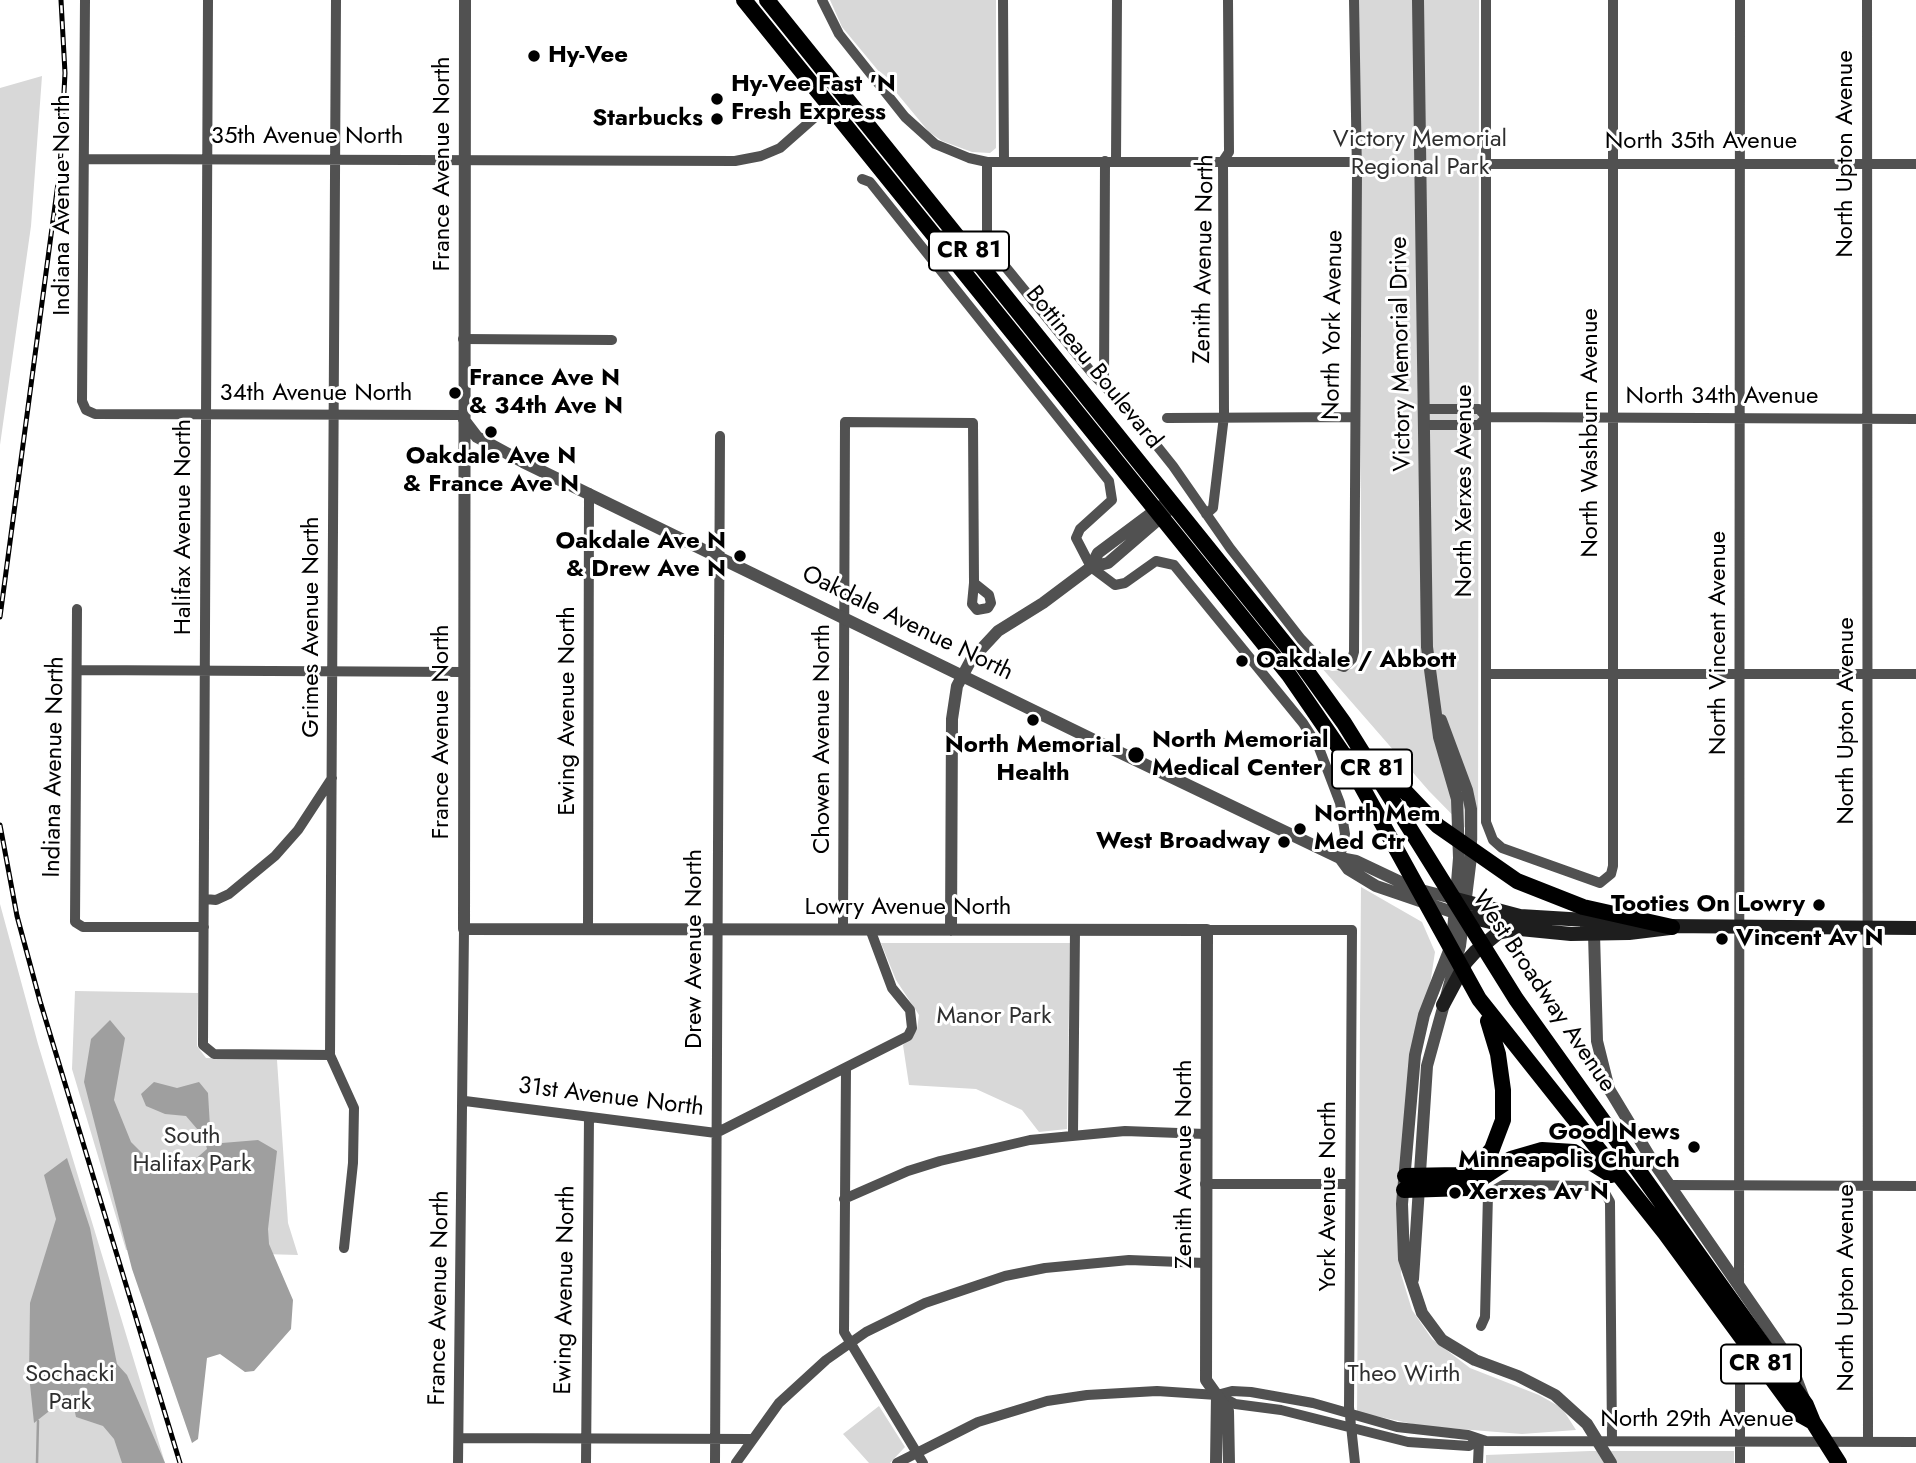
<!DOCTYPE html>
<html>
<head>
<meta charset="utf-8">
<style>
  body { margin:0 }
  canvas { display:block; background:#fff }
</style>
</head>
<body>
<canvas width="1916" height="1463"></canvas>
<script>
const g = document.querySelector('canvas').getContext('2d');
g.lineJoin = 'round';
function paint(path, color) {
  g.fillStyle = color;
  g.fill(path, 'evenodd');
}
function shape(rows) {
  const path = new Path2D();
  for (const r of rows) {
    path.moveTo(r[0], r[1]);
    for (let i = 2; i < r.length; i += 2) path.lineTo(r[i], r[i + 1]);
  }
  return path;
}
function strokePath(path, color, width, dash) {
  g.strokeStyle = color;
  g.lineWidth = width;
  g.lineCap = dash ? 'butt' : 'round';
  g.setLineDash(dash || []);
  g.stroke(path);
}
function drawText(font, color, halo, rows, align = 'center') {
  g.font = font + ' Jost,sans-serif';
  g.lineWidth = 6;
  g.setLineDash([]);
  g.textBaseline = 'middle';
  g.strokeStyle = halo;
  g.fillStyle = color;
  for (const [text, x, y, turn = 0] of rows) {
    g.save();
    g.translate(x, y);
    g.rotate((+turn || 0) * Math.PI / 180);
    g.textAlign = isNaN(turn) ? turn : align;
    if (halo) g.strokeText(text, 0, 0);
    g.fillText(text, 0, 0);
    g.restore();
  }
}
paint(shape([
  [830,0,996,0,996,148,990,153,972,152,942,141,929,132,842,27],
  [1357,0,1479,0,1478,841,1429,791,1321,667,1332,671,1352,669,1359,663,1362,651],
  [42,76,31,226,0,445,0,88],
  [1361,887,1422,922,1435,952,1398,1197,1402,1234,1401,1274,1412,1310,1432,1339,1470,1368,1539,1395,1562,1408,1576,1430,1522,1434,1422,1426,1357,1412],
  [0,904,38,1044,165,1463,0,1463],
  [881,943,1070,943,1067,1129,1039,1132,1022,1110,976,1089,909,1085,903,1045,917,1030,919,1015,896,980],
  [75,991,198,993,197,1046,206,1058,277,1060,288,1223,298,1255,126,1250,72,1069],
  [879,1406,905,1447,890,1463,869,1463,843,1434],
  [1590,1451,1734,1451,1734,1463,1486,1463,1486,1455]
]), '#d8d8d8');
paint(shape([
  [110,1020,125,1038,114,1100,131,1142,149,1160,169,1168,192,1162,207,1149,204,1137,186,1116,165,1114,146,1106,141,1094,154,1082,177,1088,199,1082,208,1093,210,1127,222,1143,258,1140,277,1151,268,1229,269,1244,293,1300,291,1329,254,1371,245,1372,220,1354,207,1358,198,1439,192,1443,132,1269,84,1082,91,1039],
  [67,1158,90,1228,117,1364,127,1375,165,1463,122,1463,114,1439,103,1426,76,1417,71,1394,34,1423,29,1375,30,1303,56,1219,44,1175]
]), '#9f9f9f');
strokePath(shape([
  [37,1463,38,1421]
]), '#9f9f9f', 2.5);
strokePath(shape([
  [85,0,82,401,86,410,95,414,463,415],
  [208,0,203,1045,214,1054,330,1055],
  [336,0,330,1055,354,1108,353,1163,344,1248],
  [822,0,839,34,905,117,935,144,969,158,987,162,1357,162],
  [1003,0,1004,161],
  [1486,0,1486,822,1493,840,1502,848,1600,883,1611,874,1613,866,1613,0],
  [1867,0,1868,1441],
  [84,159,735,161,761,156,780,148,831,103],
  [1116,161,1117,0],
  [987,162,987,237,995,254,1092,373,1133,416,1173,466,1230,548,1301,639,1319,658,1344,667,1352,659,1354,652,1357,173,1354,0],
  [1487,164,1916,164],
  [862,179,870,182,1109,481,1112,500,1080,529,1076,538,1091,567,1115,585,1125,583,1156,561,1174,565,1303,723,1319,748,1340,803,1345,834,1340,858],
  [463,339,612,340],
  [1104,385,1105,161],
  [1424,409,1479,409,1486,417,1916,419],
  [1167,418,1353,417],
  [1424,425,1479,425,1486,417],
  [1206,514,1213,508,1224,416,1223,161,1229,152,1228,0],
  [77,609,75,922,83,927,204,927],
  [77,670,463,672],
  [1486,674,1916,674],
  [205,899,216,900,229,894,275,856,298,830,332,778],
  [588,929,589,493],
  [843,929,845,422,973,423,974,583,972,604,977,610,988,608,991,603,989,595,974,583],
  [1207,930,1352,930,1349,1407,1355,1463],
  [846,1069,844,1332,923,1463],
  [465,1101,716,1133,908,1036,912,1028,910,1010,892,988,870,929],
  [1073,1134,1075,930],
  [1205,1184,1349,1184],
  [1669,1185,1916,1186],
  [844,1199,908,1171,940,1161,1030,1140,1125,1131,1205,1134],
  [1739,1286,1740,0],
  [1481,1326,1485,1317,1488,1194,1503,1185,1601,1186,1610,1202,1612,1441],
  [1740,1358,1740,1463],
  [1218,1395,1235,1404,1281,1410,1408,1442,1469,1446,1479,1440],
  [459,1438,751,1439],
  [458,1463,464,929],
  [586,1463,589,1117],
  [715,1463,720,436],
  [736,1463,779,1403,826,1360,866,1332,925,1303,1005,1276,1045,1268,1129,1260,1205,1263],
  [897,1463,978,1422,1047,1401,1087,1395,1157,1391,1217,1395,1232,1391,1251,1392,1313,1403,1397,1427,1468,1435,1486,1441,1916,1442],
  [1478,1463,1479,1440]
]), '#515151', 10);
strokePath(shape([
  [465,0,464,929,1207,930,1206,1380,1228,1411,1229,1463],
  [1418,0,1427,647,1439,737,1457,799,1459,858,1452,943,1424,1015,1415,1055,1402,1204,1404,1259,1422,1313,1442,1340,1475,1360,1518,1376,1555,1395,1587,1424,1611,1463],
  [464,420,477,437,523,462,1098,742,1340,858,1356,861,1413,888,1456,899],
  [1091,567,1098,553,1161,506],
  [1340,858,1348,869,1376,886,1461,915],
  [1586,927,1594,934,1597,1041,1609,1089,1650,1157,1788,1357,1804,1399],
  [951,930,952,719,957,686,971,660,998,631,1043,603,1091,567,1108,563,1166,513],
  [1413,1279,1427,1066,1460,946,1471,857,1471,809,1467,790,1441,720],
  [1216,1463,1217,1395]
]), '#515151', 12);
strokePath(shape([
  [1456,899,1520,916,1635,923],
  [1465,916,1520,929,1571,934,1629,933,1670,928],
  [1662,926,1916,928],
  [1443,1005,1466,962,1475,952,1498,933,1516,929]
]), '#1e1e1e', 14);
strokePath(shape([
  [744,0,1289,675,1346,758,1479,999,1665,1233,1797,1413,1813,1422],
  [767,0,1303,666,1344,723,1516,999,1806,1405,1813,1422,1839,1463],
  [1377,762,1438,826,1517,881,1583,907,1672,927],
  [1405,1176,1458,1175,1479,1165,1492,1149,1503,1120,1503,1090,1498,1054,1488,1021],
  [1404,1190,1467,1188,1511,1159,1542,1150,1574,1152,1611,1175]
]), '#000', 16);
const rail = shape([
  [0,617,60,168,65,73,61,0],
  [0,825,17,916,40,1001,180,1463]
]);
strokePath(rail, '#000', 5);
strokePath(rail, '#fff', 2.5, [8]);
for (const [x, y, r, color] of [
  [534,56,7,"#000"],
  [717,99,7,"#000"],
  [717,119,7,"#000"],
  [455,393,7,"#000"],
  [491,432,7,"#000"],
  [740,556,7,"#000"],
  [1242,661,7,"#000"],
  [1033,720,7,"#000"],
  [1136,755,9,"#000"],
  [1300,829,7,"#000"],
  [1284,842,7,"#000"],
  [1819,905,7,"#000"],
  [1722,939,7,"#000"],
  [1694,1147,7,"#000"],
  [1455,1193,7,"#000"]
]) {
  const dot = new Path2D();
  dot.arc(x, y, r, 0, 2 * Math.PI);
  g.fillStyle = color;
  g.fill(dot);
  strokePath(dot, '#fff', 2.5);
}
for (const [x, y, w] of [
  [969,251,80],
  [1372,769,80],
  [1761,1364,80]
]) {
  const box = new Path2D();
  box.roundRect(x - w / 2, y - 19.5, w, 39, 5);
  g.fillStyle = '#fff';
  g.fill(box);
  strokePath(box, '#000', 2);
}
drawText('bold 23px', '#000', null, [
  ["CR 81",969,251],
  ["CR 81",1372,769],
  ["CR 81",1761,1364]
]);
drawText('bold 24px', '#000', '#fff', [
  ["Hy-Vee",548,56],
  ["Hy-Vee Fast 'N",731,85],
  ["Fresh Express",731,113],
  ["Starbucks",703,119,"right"],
  ["France Ave N",469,379],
  ["& 34th Ave N",469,407],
  ["Oakdale Ave N",491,457,"center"],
  ["& France Ave N",491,485,"center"],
  ["Oakdale Ave N",726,542,"right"],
  ["& Drew Ave N",726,570,"right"],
  ["Oakdale / Abbott",1256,661],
  ["North Memorial",1152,741],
  ["Medical Center",1152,769],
  ["North Memorial",1033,746,"center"],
  ["Health",1033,774,"center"],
  ["North Mem",1314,815],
  ["Med Ctr",1314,843],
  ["West Broadway",1270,842,"right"],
  ["Tooties On Lowry",1805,905,"right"],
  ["Vincent Av N",1736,939],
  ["Good News",1680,1133,"right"],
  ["Minneapolis Church",1680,1161,"right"],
  ["Xerxes Av N",1469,1193]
], 'left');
drawText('24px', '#000', '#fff', [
  ["35th Avenue North",307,137],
  ["North 35th Avenue",1701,142],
  ["North Upton Avenue",1846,154,-90],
  ["France Avenue North",443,164,-90],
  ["Indiana Avenue North",63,205,-90],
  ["Zenith Avenue North",1205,259,-89],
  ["North York Avenue",1334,325,-89],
  ["Victory Memorial Drive",1402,354,-91],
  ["Bottineau Boulevard",1093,368,51],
  ["34th Avenue North",316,394],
  ["North 34th Avenue",1722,397],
  ["North Washburn Avenue",1591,433,-90],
  ["North Xerxes Avenue",1465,491,-90],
  ["Halifax Avenue North",184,527,-90],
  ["Oakdale Avenue North",907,624,26],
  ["Grimes Avenue North",312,627,-90],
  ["North Vincent Avenue",1719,643,-90],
  ["Ewing Avenue North",568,711,-90],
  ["North Upton Avenue",1847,721,-90],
  ["France Avenue North",442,732,-90],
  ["Chowen Avenue North",823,739,-90],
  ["Indiana Avenue North",55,767,-89],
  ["Lowry Avenue North",908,908],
  ["Drew Avenue North",695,949,-90],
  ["West Broadway Avenue",1543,992,56],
  ["31st Avenue North",611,1098,7],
  ["Zenith Avenue North",1185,1164,-90],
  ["York Avenue North",1329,1196,-90],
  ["North Upton Avenue",1847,1288,-90],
  ["Ewing Avenue North",566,1290,-89],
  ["France Avenue North",440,1298,-89],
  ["North 29th Avenue",1697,1420]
]);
drawText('24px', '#2f2f2f', '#fff', [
  ["Victory Memorial",1420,140],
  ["Regional Park",1420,168],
  ["Manor Park",994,1017],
  ["South",192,1137],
  ["Halifax Park",192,1165],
  ["Sochacki",70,1375],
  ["Park",70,1403],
  ["Theo Wirth",1404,1375]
]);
</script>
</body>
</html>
